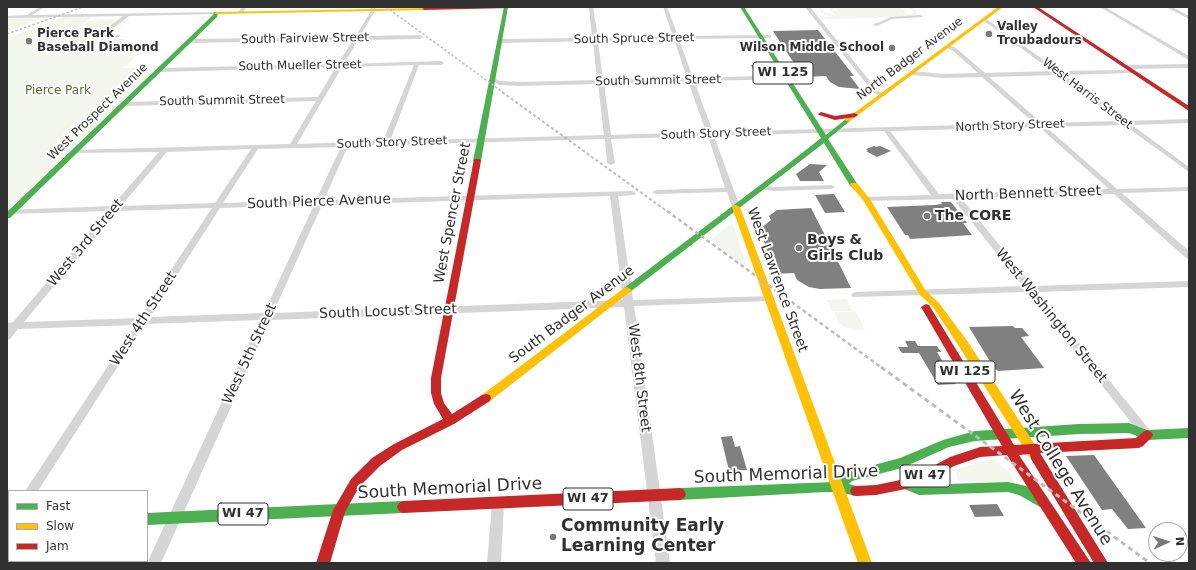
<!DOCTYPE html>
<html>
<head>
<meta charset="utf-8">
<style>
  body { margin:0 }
  #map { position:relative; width:1196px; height:570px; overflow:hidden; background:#fff; font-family:"DejaVu Sans",sans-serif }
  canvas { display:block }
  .frame { position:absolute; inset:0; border:8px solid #313131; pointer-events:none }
  .legend { position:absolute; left:8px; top:490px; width:140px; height:72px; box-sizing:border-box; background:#fff; border:1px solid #adadad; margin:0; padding:5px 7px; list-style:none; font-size:12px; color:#313131 }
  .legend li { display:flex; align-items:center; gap:8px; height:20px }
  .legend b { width:20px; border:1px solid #adadad }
  .north { position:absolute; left:1148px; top:522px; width:40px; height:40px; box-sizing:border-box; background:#fff; border:1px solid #adadad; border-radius:50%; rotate:87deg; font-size:11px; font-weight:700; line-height:16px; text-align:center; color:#313131 }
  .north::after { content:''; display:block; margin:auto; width:14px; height:18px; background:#797979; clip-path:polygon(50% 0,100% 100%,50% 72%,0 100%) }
</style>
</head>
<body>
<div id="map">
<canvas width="1196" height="570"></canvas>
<div class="frame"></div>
<ul class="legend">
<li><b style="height:5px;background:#4caf50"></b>Fast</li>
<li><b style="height:5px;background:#ffc107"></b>Slow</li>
<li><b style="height:5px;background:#c62828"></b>Jam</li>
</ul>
<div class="north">N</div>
</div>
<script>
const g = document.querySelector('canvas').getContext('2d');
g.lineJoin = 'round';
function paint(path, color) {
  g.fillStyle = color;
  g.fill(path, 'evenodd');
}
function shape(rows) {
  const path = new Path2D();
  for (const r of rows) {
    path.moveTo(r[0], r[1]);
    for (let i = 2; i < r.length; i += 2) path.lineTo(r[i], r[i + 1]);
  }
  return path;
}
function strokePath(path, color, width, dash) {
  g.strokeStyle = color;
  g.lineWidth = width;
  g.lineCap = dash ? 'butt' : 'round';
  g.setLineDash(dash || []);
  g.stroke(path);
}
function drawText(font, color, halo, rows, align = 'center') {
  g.font = font + ' "DejaVu Sans",sans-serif';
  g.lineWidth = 4;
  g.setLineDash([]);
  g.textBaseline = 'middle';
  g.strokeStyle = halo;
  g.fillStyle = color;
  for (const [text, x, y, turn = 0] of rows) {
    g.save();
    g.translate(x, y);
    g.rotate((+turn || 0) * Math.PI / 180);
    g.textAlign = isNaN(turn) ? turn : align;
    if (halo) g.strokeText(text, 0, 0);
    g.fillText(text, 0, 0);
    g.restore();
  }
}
paint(shape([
  [820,7,825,7,823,10,824,12,836,16,828,7,901,7,909,15,913,11,908,7,912,7,918,13,915,15,903,17,824,19,823,18,832,17,821,12,819,9],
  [93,16,70,33,74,32,90,20,125,19,123,21,129,22,123,23,115,30,118,30,116,31,108,32,105,34,109,35,104,39,124,39,134,58,124,68,158,67,12,206,7,208,7,38,64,17],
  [46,17,7,31,7,18],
  [731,224,733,225,747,268,711,240],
  [847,299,852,311,832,311,827,300],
  [834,312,856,312,865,330,846,328,840,323],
  [991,458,1009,472,1016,483,958,481,956,474,959,469]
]), '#f2f6ed');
paint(shape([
  [818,30,854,76,850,76,860,89,839,87,830,82,826,76,803,77,773,31],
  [751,65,768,65,773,73,756,75],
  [874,146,876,147,880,146,891,151,877,157,866,151,868,151,866,149],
  [810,164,827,165,819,172,824,181,800,181,796,174],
  [834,194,845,212,825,213,815,195],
  [941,202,951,202,967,223,963,223,972,235,910,239,908,235,905,235,887,207,934,205,942,204],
  [811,208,828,241,851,288,820,289,809,287,797,280,794,273,772,274,766,256,769,256,760,229,771,220,769,216,777,210],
  [1013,326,1015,328,1022,328,1029,336,1021,337,1044,368,998,371,994,368,969,327],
  [905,341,915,341,918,346,937,346,941,352,937,352,956,384,938,385,919,353,902,353,898,347,908,347],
  [732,436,735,447,740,446,747,470,729,471,721,437],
  [1094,455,1146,528,1128,529,1112,509,1102,510,1066,456],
  [997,504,1004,516,975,517,969,505]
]), '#808080');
paint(shape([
  [40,7,45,7,32,15,216,12,218,13,216,14,129,16,105,34,119,35,120,36,117,38,100,38,97,36,123,16,7,18,7,16,27,15,40,7],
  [242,7,247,7,242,13,238,13,238,12,242,7],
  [371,7,375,7,375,11,360,36,420,35,423,37,420,39,358,40,344,64,441,61,444,63,441,65,419,65,390,141,604,135,598,84,520,86,499,85,490,79,493,77,500,81,520,82,597,80,593,41,499,43,496,41,499,39,592,38,589,7,593,7,598,38,673,36,663,7,667,7,678,36,771,35,771,37,769,38,679,39,693,78,796,75,799,77,796,79,694,81,713,132,1034,123,982,77,942,78,913,75,910,73,913,71,942,74,978,73,952,50,947,48,947,46,949,45,956,48,985,73,1052,71,983,20,983,19,985,18,1059,71,1133,70,1134,71,1131,73,1064,75,1127,121,1189,119,1189,123,1132,125,1189,167,1189,172,1124,125,1046,127,1117,189,1189,187,1189,191,1122,193,1189,251,1189,259,1186,258,1114,194,961,198,1033,286,1189,281,1189,287,1037,292,1149,429,1151,432,1149,435,1145,437,1141,435,1028,292,853,297,851,295,853,293,856,292,1023,286,953,199,863,201,862,199,866,197,931,195,884,131,714,136,740,207,736,209,732,207,727,192,656,194,652,192,656,190,725,188,708,136,611,139,615,163,611,165,607,163,605,139,348,146,324,200,632,191,636,193,635,195,618,196,633,300,772,296,774,298,772,300,769,301,634,306,670,563,656,563,624,307,270,320,161,563,147,563,260,320,145,324,38,491,25,491,135,325,18,329,10,339,7,340,7,323,13,322,108,211,7,214,7,210,112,206,159,152,72,153,72,151,74,150,290,144,316,101,124,106,121,104,124,102,318,97,336,67,160,72,157,70,160,68,338,64,353,40,189,43,186,41,189,39,355,37,371,11,371,7],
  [674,39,687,78,603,80,598,41,674,39],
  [414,65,383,141,297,144,342,67,414,65],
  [1057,75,1119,121,1042,123,989,77,1057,75],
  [688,81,706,132,611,135,604,84,688,81],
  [1039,127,1109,189,939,194,890,131,1039,127],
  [341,147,316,200,223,203,258,149,341,147],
  [251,149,215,203,121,206,167,152,251,149],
  [610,196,623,300,273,313,322,205,610,196],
  [314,205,264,313,150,317,220,208,314,205],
  [212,208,139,318,24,322,117,211,212,208],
  [805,7,810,7,878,91,885,94,885,96,874,93,805,7],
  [1100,7,1105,7,1189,56,1189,60,1100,7],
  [1166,7,1172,7,1189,16,1189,19,1166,7],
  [920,15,922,16,922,17,892,19,877,26,872,25,891,17,920,15],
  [1189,64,1189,68,1126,69,1123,67,1126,65,1189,64],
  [760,185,774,187,831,185,835,187,831,189,774,191,760,189,760,185],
  [498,497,502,499,504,503,501,563,487,563,492,503,494,499,498,497]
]), '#d5d5d5');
paint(shape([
  [504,7,508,7,481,161,477,163,473,161,504,7],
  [740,7,744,7,826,135,846,119,851,120,828,139,858,185,857,187,851,187,824,143,630,292,624,292,622,290,624,288,784,167,821,138,740,7],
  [214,12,218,13,217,17,10,218,7,218,7,212,213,15,214,12],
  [1129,423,1147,430,1189,428,1189,438,1147,440,1129,433,1079,434,975,441,949,447,902,468,852,481,849,484,860,487,862,491,860,495,856,496,838,492,825,492,680,500,676,498,674,494,676,490,680,488,835,482,844,473,848,472,900,458,943,440,975,431,1079,424,1129,423],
  [906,479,920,485,1008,482,1026,486,1044,497,1046,501,1044,505,1040,507,1019,495,1008,492,919,495,902,488,900,484,902,480,906,479],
  [403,501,407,503,409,507,407,511,403,513,147,525,147,513,403,501]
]), '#4caf50');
paint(shape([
  [998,7,1003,7,850,121,846,121,846,119,998,7],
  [424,8,426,8,426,10,216,14,214,13,216,12,424,8],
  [851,183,857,183,870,199,926,291,939,303,968,342,1039,451,1041,455,1039,459,1035,460,1031,459,960,348,933,307,920,295,863,200,850,185,851,183],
  [733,205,736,205,740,207,872,563,858,563,732,207,733,205],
  [627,287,632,290,630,292,490,401,486,402,482,401,481,398,482,395,624,288,627,287],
  [7,521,9,521,9,533,7,533,7,521]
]), '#ffc107');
paint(shape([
  [513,7,511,8,424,10,422,9,424,8,448,7,513,7],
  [1033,7,1038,7,1189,106,1189,111,1033,7],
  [821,112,835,116,855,113,858,115,855,117,835,120,819,115,818,114,821,112],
  [474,159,480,159,481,161,441,378,441,393,444,403,452,414,482,395,486,394,490,395,491,398,490,401,454,424,402,450,380,466,359,487,345,512,330,563,316,563,333,510,351,479,372,458,394,444,443,419,434,404,431,393,431,378,474,159],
  [926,304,929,305,1014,445,1136,438,1143,432,1147,430,1151,432,1153,435,1151,438,1143,446,1139,448,1040,453,1108,563,1094,563,1031,459,1030,454,1019,455,1091,563,1076,563,1007,455,980,457,954,466,932,479,906,489,876,495,856,496,852,495,850,491,852,487,856,486,876,485,905,479,924,471,950,457,980,447,1002,446,921,307,926,304],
  [680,488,684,490,686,494,684,498,680,500,403,513,399,511,397,507,399,503,403,501,680,488]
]), '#c62828');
strokePath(shape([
  [386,7,504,93],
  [7,34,83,7]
]), '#bdbdbd', 1.5, [2.5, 2]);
strokePath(shape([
  [502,92,668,212]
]), '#bdbdbd', 2, [3, 2.5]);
strokePath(shape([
  [667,211,882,368]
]), '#bdbdbd', 2.5, [4, 3]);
strokePath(shape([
  [881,367,1150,563]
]), '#bdbdbd', 3, [5, 4]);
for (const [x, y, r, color] of [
  [989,34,4,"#797979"],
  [29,41,4,"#797979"],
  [892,48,4,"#797979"],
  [927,216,4,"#797979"],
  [799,248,4,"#797979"],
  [553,537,4,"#797979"]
]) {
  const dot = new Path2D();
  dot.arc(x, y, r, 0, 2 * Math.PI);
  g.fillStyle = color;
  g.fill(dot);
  strokePath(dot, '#fff', 1.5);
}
drawText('bold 12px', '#313131', '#fff', [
  ["Valley",997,27],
  ["Troubadours",997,41],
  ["Pierce Park",37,34],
  ["Baseball Diamond",37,48],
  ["Wilson Middle School",884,48,"right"]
], 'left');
drawText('12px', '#313131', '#fff', [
  ["South Fairview Street",305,39,-1],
  ["South Spruce Street",634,39,-1],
  ["North Badger Avenue",910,59,-37],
  ["South Mueller Street",300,66,-1],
  ["South Summit Street",658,81,-1],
  ["West Harris Street",1087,94,37],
  ["South Summit Street",222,101,-1],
  ["West Prospect Avenue",98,112,-44],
  ["North Story Street",1010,126,-2],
  ["South Story Street",716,134,-2],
  ["South Story Street",392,143,-2]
]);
drawText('12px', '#566f3c', '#fff', [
  ["Pierce Park",58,91]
]);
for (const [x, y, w] of [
  [783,73,60],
  [965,372,60],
  [925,476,50],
  [588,499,50],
  [243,514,50]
]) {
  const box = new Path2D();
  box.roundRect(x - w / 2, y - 11, w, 22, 3);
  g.fillStyle = '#fff';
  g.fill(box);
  strokePath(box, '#313131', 1);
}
drawText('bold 13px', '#313131', null, [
  ["WI 125",783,73],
  ["WI 125",965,372],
  ["WI 47",925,476],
  ["WI 47",588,499],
  ["WI 47",243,514]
]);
drawText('14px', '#313131', '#fff', [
  ["North Bennett Street",1028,194,-2],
  ["South Pierce Avenue",319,202,-2],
  ["West Spencer Street",453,213,-79],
  ["West 3rd Street",86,243,-50],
  ["West Lawrence Street",777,280,70],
  ["South Locust Street",388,312,-2],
  ["South Badger Avenue",572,315,-37],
  ["West Washington Street",1051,316,51],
  ["West 4th Street",144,319,-57],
  ["West 5th Street",250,354,-65],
  ["West 8th Street",639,378,83]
]);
drawText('bold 14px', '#313131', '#fff', [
  ["The CORE",935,216],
  ["Boys &",807,240],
  ["Girls Club",807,256]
], 'left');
drawText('17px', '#313131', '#fff', [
  ["West College Avenue",1060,468,58],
  ["South Memorial Drive",786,475,-2],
  ["South Memorial Drive",450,489,-3]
]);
drawText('bold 17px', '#313131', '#fff', [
  ["Community Early",561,527],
  ["Learning Center",561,547]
], 'left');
</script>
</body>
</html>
